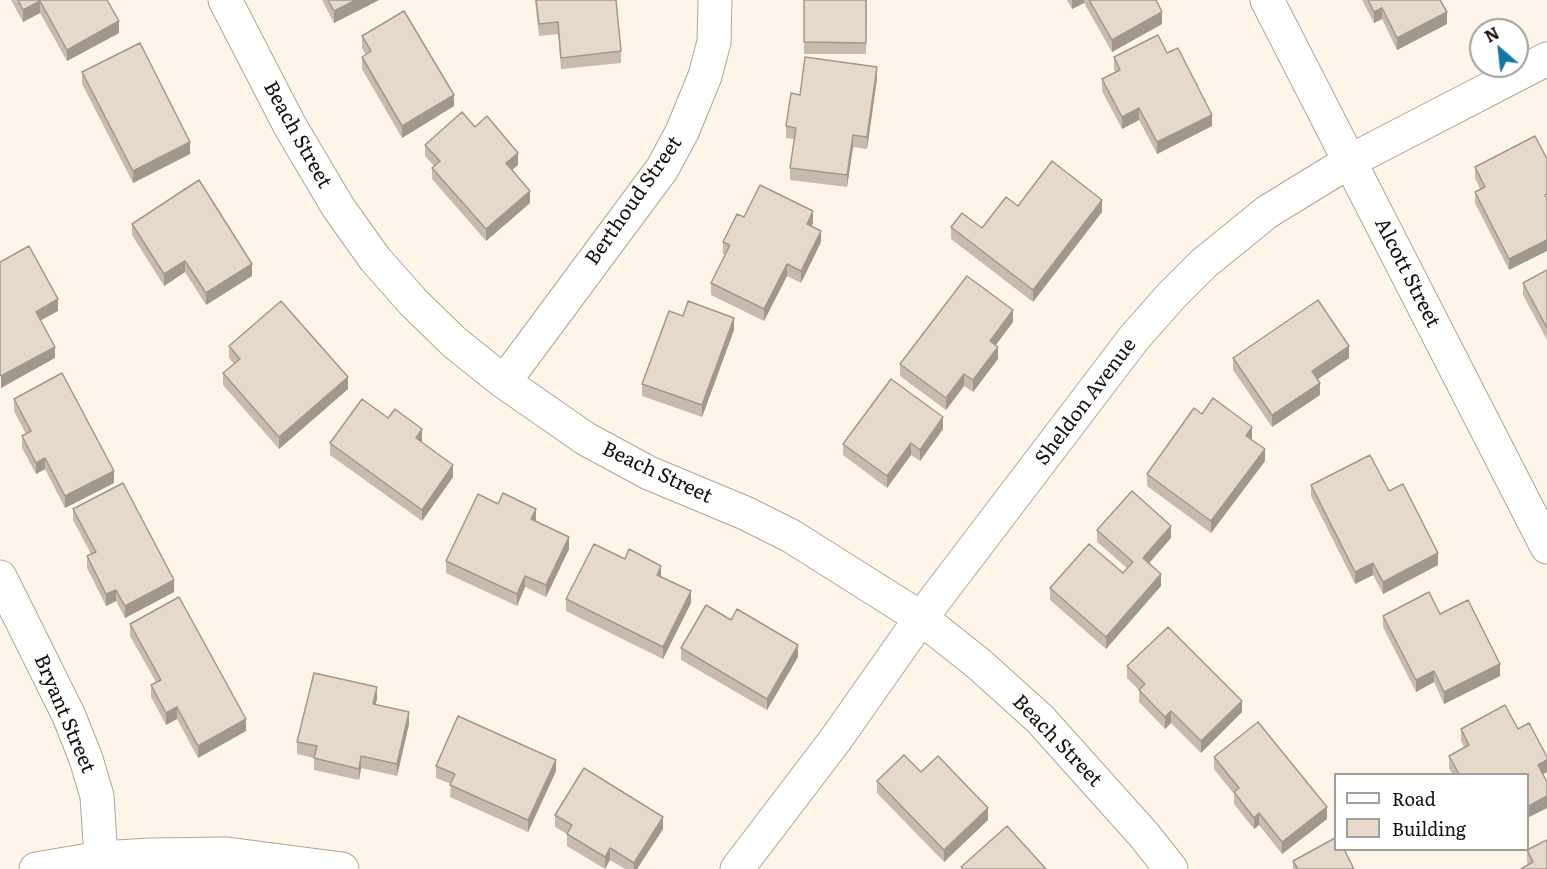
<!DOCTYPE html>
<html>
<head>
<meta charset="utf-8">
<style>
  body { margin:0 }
  #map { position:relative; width:1547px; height:869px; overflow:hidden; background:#fef4e7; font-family:Literata,serif }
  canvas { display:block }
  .legend { position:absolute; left:1334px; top:773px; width:195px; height:78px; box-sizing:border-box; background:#fff; border:2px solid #a19f9d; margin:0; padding:8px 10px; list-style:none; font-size:18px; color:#15100b }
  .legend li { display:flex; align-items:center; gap:12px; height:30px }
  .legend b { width:30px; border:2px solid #a19f9d }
  .north { position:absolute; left:1469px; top:18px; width:60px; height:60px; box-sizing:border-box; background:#fff; border:2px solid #a19f9d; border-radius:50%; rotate:332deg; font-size:16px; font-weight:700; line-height:24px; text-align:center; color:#15100b }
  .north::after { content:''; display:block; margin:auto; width:21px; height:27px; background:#1078a3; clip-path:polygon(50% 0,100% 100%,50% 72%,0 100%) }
</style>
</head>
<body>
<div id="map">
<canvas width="1547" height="869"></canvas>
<ul class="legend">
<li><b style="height:8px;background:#fff"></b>Road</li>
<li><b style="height:16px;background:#e6d9ca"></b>Building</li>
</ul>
<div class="north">N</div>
</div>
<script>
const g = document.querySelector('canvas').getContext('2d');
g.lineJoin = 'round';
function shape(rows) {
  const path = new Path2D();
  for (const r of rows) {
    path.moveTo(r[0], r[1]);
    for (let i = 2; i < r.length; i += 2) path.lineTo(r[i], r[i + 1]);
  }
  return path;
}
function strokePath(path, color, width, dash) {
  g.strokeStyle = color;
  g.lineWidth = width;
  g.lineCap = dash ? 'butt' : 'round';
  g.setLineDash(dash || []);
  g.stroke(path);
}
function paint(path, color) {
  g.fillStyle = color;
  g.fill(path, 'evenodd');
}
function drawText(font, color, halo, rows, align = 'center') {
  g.font = font + ' Literata,serif';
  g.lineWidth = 6;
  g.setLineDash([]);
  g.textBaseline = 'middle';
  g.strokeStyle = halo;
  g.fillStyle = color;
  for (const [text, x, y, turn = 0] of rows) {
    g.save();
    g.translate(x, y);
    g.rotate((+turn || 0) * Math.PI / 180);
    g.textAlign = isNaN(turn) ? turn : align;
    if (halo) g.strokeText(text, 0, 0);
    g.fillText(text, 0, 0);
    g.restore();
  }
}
const street = shape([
  [225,0,290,126,338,207,375,259,413,302,454,342,504,382,586,439,649,473,745,513,791,536,921,618,979,664,1040,719,1144,835,1171,869],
  [1267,0,1547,547],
  [504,382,662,169,682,132,705,76,714,42,715,0],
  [0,577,69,716,86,759,97,796,101,858],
  [36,869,101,858,150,855,227,854,342,869],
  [737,869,836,739,921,618,1134,338,1172,295,1203,264,1267,212,1350,161,1547,59]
]);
strokePath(street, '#b1a596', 35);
strokePath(street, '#fff', 33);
paint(shape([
  [11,0,107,0,119,33,67,61,40,13,23,22],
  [322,0,379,0,334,23],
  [535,0,616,0,621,51,621,63,561,69,558,34,539,36],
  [804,0,867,0,866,54,804,54],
  [1067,0,1156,0,1162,24,1112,52,1084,3,1072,9],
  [1362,0,1440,0,1447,24,1397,50,1382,19,1374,23],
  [362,36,454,106,402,138,362,69,362,57,366,55,362,48],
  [1167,53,1212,126,1157,154,1139,120,1122,129,1102,91,1102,79,1115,72,1114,69,1114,57],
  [82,72,190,154,133,183,82,84],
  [877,79,867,149,853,147,847,187,790,180,790,168,794,139,786,138,786,126,800,95],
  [425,145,518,165,512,170,530,203,486,241,432,179,432,168,434,166,425,156],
  [1547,159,1509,270,1475,203,1475,192,1480,189,1475,178,1475,167],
  [1018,206,1102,212,1033,302,951,239,951,227,982,228],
  [744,217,813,223,811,226,821,242,801,283,787,276,764,321,711,295,711,283,725,255,723,254,723,242],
  [132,224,252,276,206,305,185,272,164,286,132,235],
  [1547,270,1547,340,1523,295,1523,283],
  [683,316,734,330,702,417,642,396,642,384],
  [1013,322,995,345,998,359,973,392,964,386,946,410,900,376,900,364],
  [229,346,348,389,279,449,223,385,223,373,234,364,229,358],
  [1233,358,1349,358,1318,379,1320,395,1272,427,1233,370],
  [14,399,114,483,65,508,45,469,36,474,22,448,22,436,26,434,14,411],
  [1202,414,1252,439,1251,440,1265,461,1211,533,1147,486,1147,474],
  [943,429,920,461,911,455,887,488,843,455,843,444],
  [422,441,421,442,453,477,422,521,330,455,330,443],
  [1311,485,1389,491,1438,565,1383,594,1373,575,1355,584,1311,496],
  [73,509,174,592,125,618,116,601,106,606,87,568,87,556,91,554,73,520],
  [535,521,569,549,546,597,525,587,517,606,446,573,446,561,536,521],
  [1097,530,1171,538,1149,563,1161,586,1106,649,1050,600,1050,588,1123,573,1127,568,1097,542],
  [661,577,691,603,663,659,566,611,566,599],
  [1440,614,1500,676,1444,704,1434,682,1416,692,1383,627,1383,616],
  [130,624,246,731,198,758,177,719,166,725,151,697,151,685,156,682,130,636],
  [681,648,798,657,767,710,681,660],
  [1127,666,1242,712,1201,753,1171,723,1165,729,1139,702,1139,690,1127,678],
  [377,699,375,704,409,724,397,776,361,768,359,780,314,770,314,758,297,754,297,742],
  [1461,729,1543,774,1547,808,1527,818,1527,774,1452,774,1449,768,1449,756,1464,747,1461,741],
  [1214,757,1327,819,1282,854,1259,825,1254,829,1234,804,1234,794,1214,769],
  [436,766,556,771,528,832,450,797,451,784,436,778],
  [921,772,988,820,944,862,877,793,877,781],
  [555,815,663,829,637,869,625,869,610,860,605,869,567,846,567,834,555,827],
  [1527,850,1547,869,1528,865,1527,862],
  [1293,861,1354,869,1293,869]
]), '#c6bbae');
paint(shape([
  [356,0,379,0,334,23,334,11],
  [1072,0,1084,0,1084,3,1072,9],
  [40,1,40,13,23,22,23,10],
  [1382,8,1382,19,1374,23,1374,12],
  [1162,12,1162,24,1112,52,1112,40],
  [1447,12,1447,24,1397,50,1397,38],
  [119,21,119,33,67,61,67,50],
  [877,67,877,79,867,149,867,137],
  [454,95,454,106,402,138,402,126],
  [1139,108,1139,120,1122,129,1122,117],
  [1212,115,1212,126,1157,154,1157,142],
  [853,135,853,147,847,187,847,175],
  [190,142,190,154,133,183,133,171],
  [518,153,518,165,506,175,506,163],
  [530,191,530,203,486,241,486,229],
  [1102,200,1102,212,1033,302,1033,290],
  [813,211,813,223,807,235,807,224],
  [821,231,821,242,801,283,801,271],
  [1547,240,1547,251,1509,270,1509,259],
  [185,261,185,272,164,286,164,274],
  [252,264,252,276,206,305,206,293],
  [787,264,787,276,764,321,764,309],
  [58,299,58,311,36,323,36,312],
  [1013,310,1013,322,990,353,990,341],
  [734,318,734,330,702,417,702,405],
  [1349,346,1349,358,1312,383,1312,371],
  [55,347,55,358,1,388,1,376],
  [998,347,998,359,973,392,973,380],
  [964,374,964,386,946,410,946,398],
  [348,377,348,389,279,449,279,437],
  [1320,383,1320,395,1272,427,1272,415],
  [943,417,943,429,920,461,920,450],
  [1252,427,1252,439,1246,447,1246,436],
  [422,429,422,441,416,449,416,438],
  [911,443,911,455,887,488,887,476],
  [1265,449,1265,461,1211,533,1211,521],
  [45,458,45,469,36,474,36,463],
  [453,465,453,477,422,521,422,510],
  [114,471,114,483,65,508,65,496],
  [536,509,536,521,531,531,531,519],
  [1171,526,1171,538,1143,570,1143,558],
  [569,537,569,549,546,597,546,585],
  [1438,553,1438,565,1383,594,1383,582],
  [1373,563,1373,575,1355,584,1355,572],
  [661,566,661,577,657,575],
  [1161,574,1161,586,1106,649,1106,637],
  [525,576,525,587,517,606,517,594],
  [174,580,174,592,125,618,125,606],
  [116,590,116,601,106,606,106,594],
  [691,591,691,603,663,659,663,647],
  [798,645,798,657,767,710,767,699],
  [1500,664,1500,676,1444,704,1444,692],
  [1434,671,1434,682,1416,692,1416,680],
  [377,687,377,699,373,715,373,704],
  [1242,701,1242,712,1201,753,1201,741],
  [177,707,177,719,166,725,166,713],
  [1171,711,1171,723,1165,729,1165,717],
  [409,712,409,724,397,776,397,764],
  [246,719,246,731,198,758,198,746],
  [361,756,361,768,359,780,359,769],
  [556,760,556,771,528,832,528,820],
  [1547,760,1547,772,1538,777,1538,765],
  [1547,796,1547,808,1527,818,1527,807],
  [1327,807,1327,819,1282,854,1282,842],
  [988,808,988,820,944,862,944,850],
  [1259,813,1259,825,1254,829,1254,818],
  [663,817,663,829,637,869,634,869,634,863],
  [610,848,610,860,605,869,605,857]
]), '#a1988d');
const building = shape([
  [18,0,107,0,119,21,67,50,40,1,23,10,18,0],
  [328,0,356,0,334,11,328,0],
  [536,0,616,0,621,51,561,58,558,22,539,24,536,0],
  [804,0,866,0,866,43,804,42,804,0],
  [1089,0,1156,0,1162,12,1112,40,1089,0],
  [1368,0,1440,0,1447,12,1397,38,1382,8,1374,12,1368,0],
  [404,11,454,95,402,126,362,57,371,51,362,36,404,11],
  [1158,35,1167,53,1178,48,1212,115,1157,142,1139,108,1122,117,1102,79,1120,70,1114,57,1158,35],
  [140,43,190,142,133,171,82,72,140,43],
  [805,57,877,67,867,137,853,135,847,175,790,168,796,128,786,126,791,93,800,95,805,57],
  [462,112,475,127,487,116,518,153,506,163,530,191,486,229,432,168,440,161,425,145,462,112],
  [1535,136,1547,159,1547,194,1545,195,1547,199,1547,240,1509,259,1475,192,1485,187,1475,167,1535,136],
  [1052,161,1102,200,1033,290,951,227,962,213,982,228,1006,197,1018,206,1052,161],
  [199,180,252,264,206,293,185,261,164,274,132,224,199,180],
  [760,185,813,211,807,224,821,231,801,271,787,264,764,309,711,283,730,245,723,242,737,214,744,217,760,185],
  [29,246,58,299,36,312,55,347,1,376,0,374,0,262,29,246],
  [1547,270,1547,328,1523,283,1547,270],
  [967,276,1013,310,990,341,998,347,973,380,964,374,946,398,900,364,967,276],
  [1318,300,1349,346,1312,371,1320,383,1272,415,1233,358,1318,300],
  [281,301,348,377,279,437,223,373,240,359,229,346,281,301],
  [688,301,734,318,702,405,642,384,669,311,683,316,688,301],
  [62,373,114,471,65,496,45,458,36,463,22,436,31,431,14,399,62,373],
  [891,379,943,417,920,450,911,443,887,476,843,444,891,379],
  [1213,398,1252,427,1246,436,1265,449,1211,521,1147,474,1194,408,1202,414,1213,398],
  [362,399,388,418,395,409,422,429,416,438,453,465,422,510,330,443,362,399],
  [1370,455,1389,491,1403,484,1438,553,1383,582,1373,563,1355,572,1311,485,1370,455],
  [123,483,174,580,125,606,116,590,106,594,87,556,96,552,73,509,123,483],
  [1132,491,1171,526,1143,558,1161,574,1106,637,1050,588,1089,544,1123,573,1133,562,1097,530,1132,491],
  [503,493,536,509,531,519,569,537,546,585,525,576,517,594,446,561,478,494,498,504,503,493],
  [594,544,625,559,629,549,661,566,657,575,691,591,663,647,566,599,594,544],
  [1429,592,1440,614,1468,600,1500,664,1444,692,1434,671,1416,680,1383,616,1429,592],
  [179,597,246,719,198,746,177,707,166,713,151,685,161,680,130,624,179,597],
  [706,605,731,620,737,609,798,645,767,699,681,648,706,605],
  [1168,627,1242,701,1201,741,1171,711,1165,717,1139,690,1145,684,1127,666,1168,627],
  [314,673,377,687,373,704,409,712,397,764,361,756,359,769,314,758,317,746,297,742,314,673],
  [1505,705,1518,729,1529,723,1547,757,1547,760,1538,765,1547,782,1547,796,1527,807,1527,774,1459,774,1449,756,1469,745,1461,729,1505,705],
  [458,716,556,760,528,820,450,785,455,774,436,766,458,716],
  [1258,722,1327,807,1282,842,1259,813,1254,818,1234,792,1239,788,1214,757,1258,722],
  [904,755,921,772,938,756,988,808,944,850,877,781,904,755],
  [584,768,663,817,634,863,610,848,605,857,567,834,572,825,555,815,584,768],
  [1007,826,1046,869,963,869,961,867,1007,826],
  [1335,838,1335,849,1344,849,1354,869,1298,869,1293,861,1335,838],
  [1547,840,1547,869,1521,869,1533,862,1527,850,1547,840]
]);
paint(building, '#e6d9ca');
strokePath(building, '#a1988d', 1.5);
drawText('20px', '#15100b', '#fff', [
  ["Beach Street",297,135,61],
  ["Berthoud Street",634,201,-55],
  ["Alcott Street",1407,273,63],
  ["Sheldon Avenue",1086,402,-53],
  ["Beach Street",657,473,25],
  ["Bryant Street",64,714,67],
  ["Beach Street",1057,741,46]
]);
</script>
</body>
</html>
